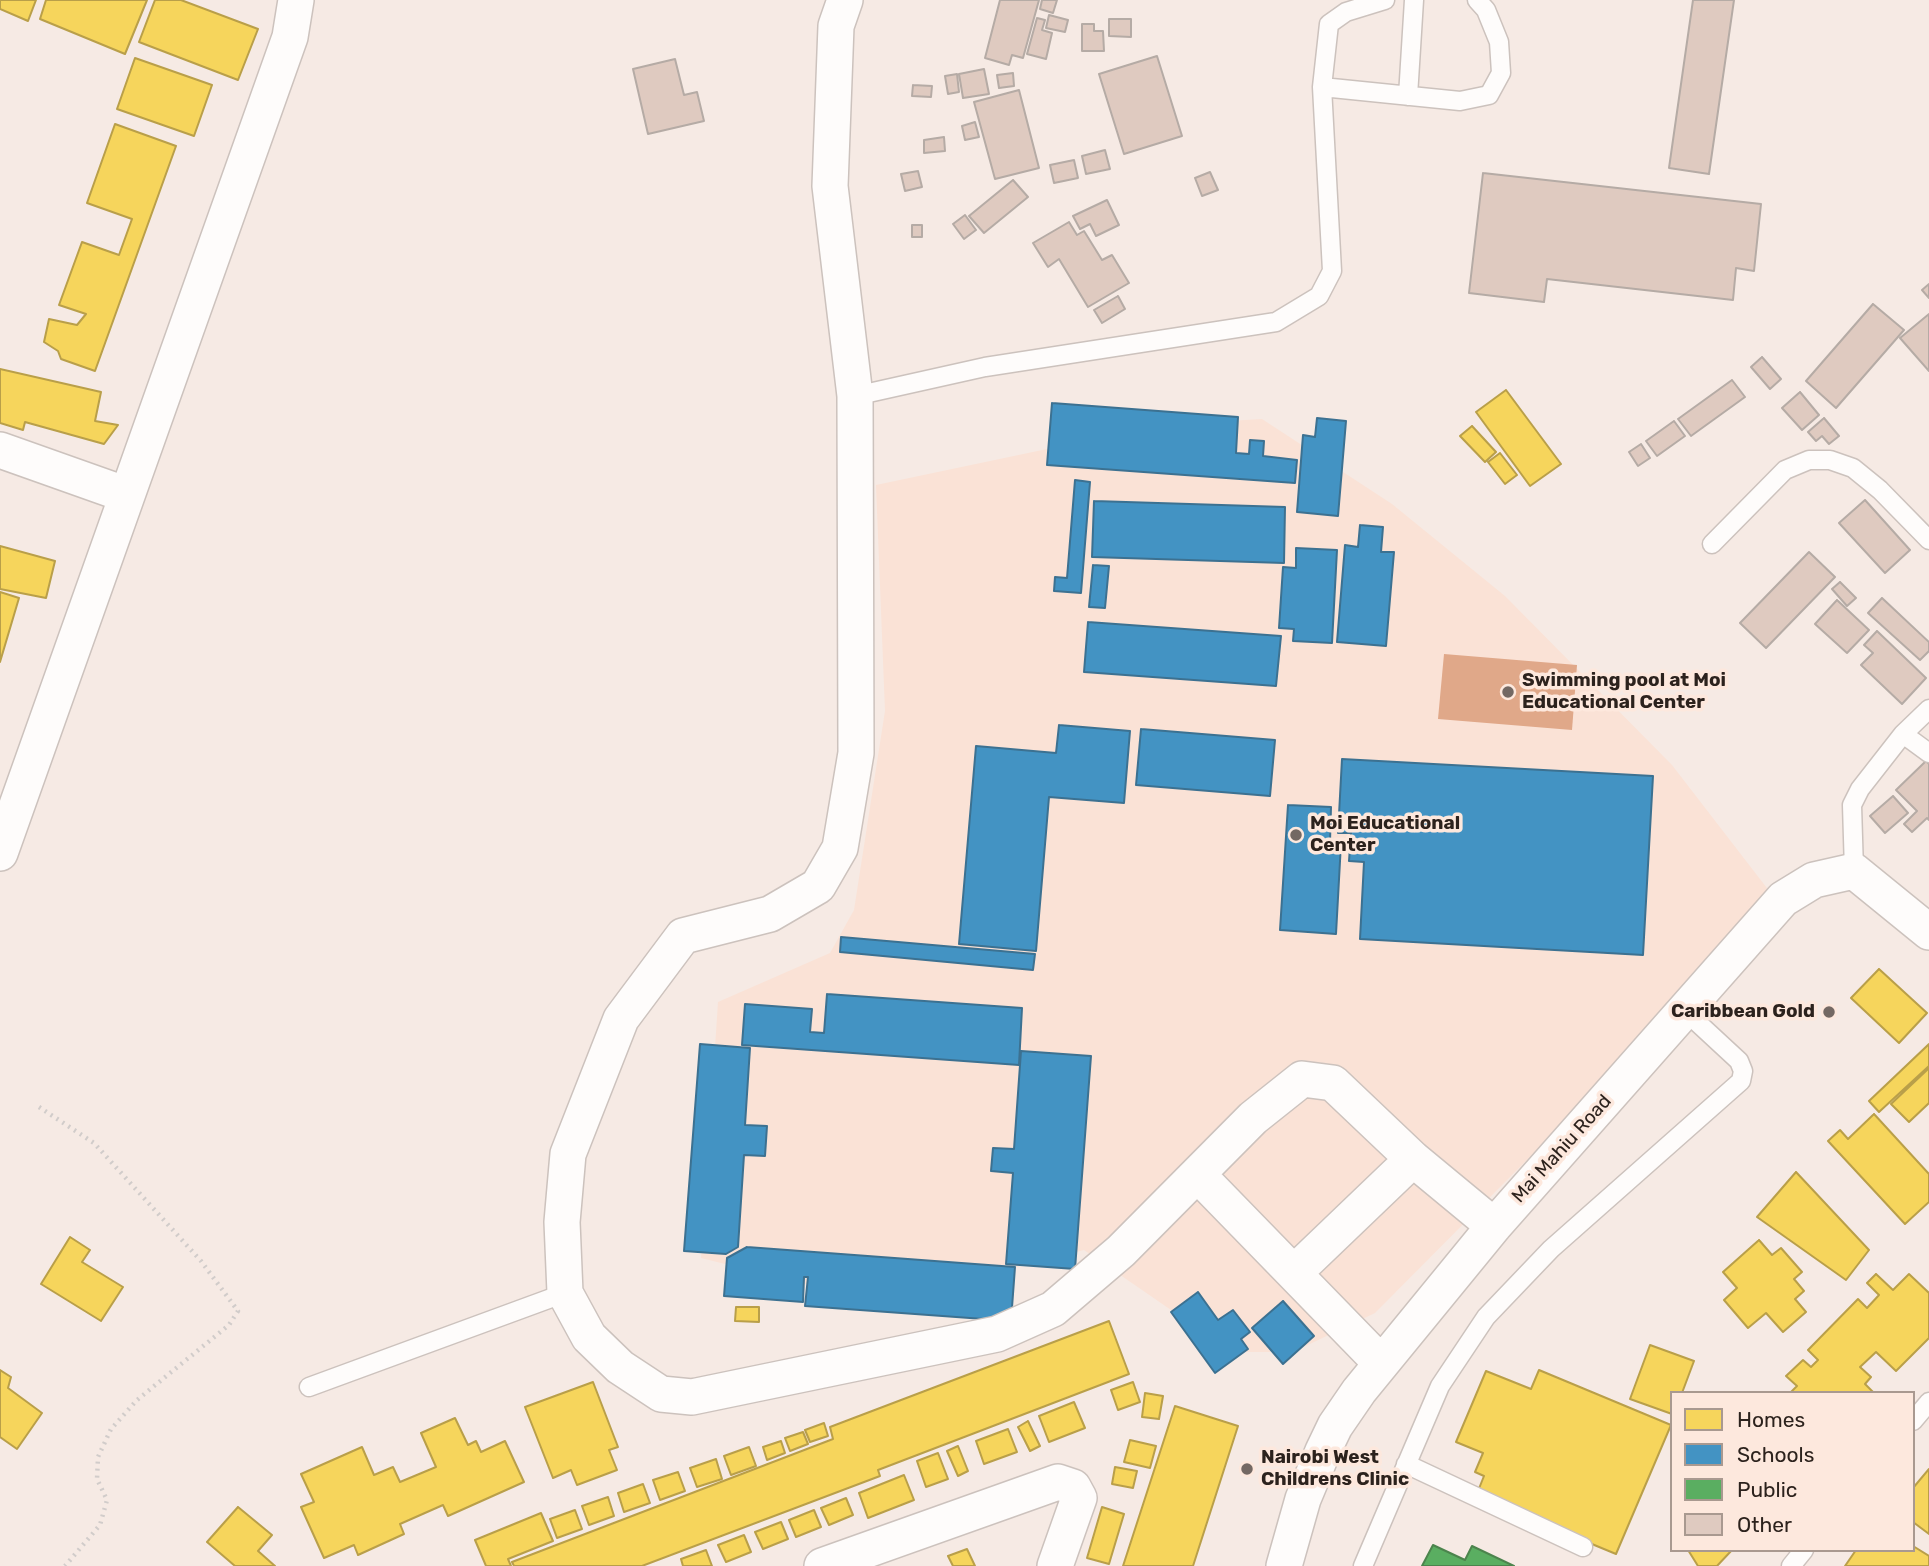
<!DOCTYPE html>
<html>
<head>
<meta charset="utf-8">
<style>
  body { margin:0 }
  #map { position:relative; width:1929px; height:1566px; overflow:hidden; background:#f6eae4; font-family:Rubik,sans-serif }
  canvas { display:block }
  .legend { position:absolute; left:1670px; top:1391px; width:245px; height:161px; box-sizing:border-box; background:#fde8dd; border:2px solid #a99990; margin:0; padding:9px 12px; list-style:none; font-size:21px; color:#2c221d }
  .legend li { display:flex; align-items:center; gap:14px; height:35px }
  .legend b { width:35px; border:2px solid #a99990 }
</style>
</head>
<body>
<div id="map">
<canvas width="1929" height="1566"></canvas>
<ul class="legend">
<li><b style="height:19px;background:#f6d55c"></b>Homes</li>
<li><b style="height:19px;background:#4393c3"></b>Schools</li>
<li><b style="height:19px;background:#5aae61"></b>Public</li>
<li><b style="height:19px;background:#dfcac0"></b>Other</li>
</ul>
</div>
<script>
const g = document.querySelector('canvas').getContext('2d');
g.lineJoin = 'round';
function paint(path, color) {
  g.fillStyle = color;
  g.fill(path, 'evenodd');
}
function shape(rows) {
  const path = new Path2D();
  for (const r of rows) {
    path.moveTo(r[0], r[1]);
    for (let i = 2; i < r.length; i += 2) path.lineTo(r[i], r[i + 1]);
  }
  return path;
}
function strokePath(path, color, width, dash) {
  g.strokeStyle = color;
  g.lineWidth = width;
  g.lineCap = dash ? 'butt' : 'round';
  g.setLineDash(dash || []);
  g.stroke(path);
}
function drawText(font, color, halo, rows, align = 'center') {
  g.font = font + ' Rubik,sans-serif';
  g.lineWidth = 7;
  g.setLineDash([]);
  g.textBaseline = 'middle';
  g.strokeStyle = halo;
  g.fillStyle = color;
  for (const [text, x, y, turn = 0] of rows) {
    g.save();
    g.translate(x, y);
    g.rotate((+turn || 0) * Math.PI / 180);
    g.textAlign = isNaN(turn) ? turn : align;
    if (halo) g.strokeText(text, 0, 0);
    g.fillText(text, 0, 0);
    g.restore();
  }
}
paint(shape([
  [1262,419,1392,504,1505,596,1672,765,1780,905,1375,1313,1293,1352,1232,1352,1084,1250,877,1302,701,1258,718,1002,830,953,854,910,885,711,876,485,1161,425]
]), '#fae2d6');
paint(shape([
  [1444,654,1577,665,1572,730,1438,719]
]), '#e0a889');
const homes = shape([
  [0,0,36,0,28,21,0,9,0,0],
  [46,0,147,0,125,54,40,19,46,0],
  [155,0,181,0,258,29,238,80,139,42,155,0],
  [135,58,212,85,194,136,117,109,135,58],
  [115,124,176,146,95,371,61,359,58,351,44,342,49,319,77,325,86,314,59,305,82,242,119,255,132,219,87,203,115,124],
  [0,369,101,392,95,421,118,425,104,444,25,422,23,430,0,423,0,369],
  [1506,390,1561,464,1530,486,1476,412,1506,390],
  [1472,426,1496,452,1485,462,1460,436,1472,426],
  [1500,453,1517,475,1505,484,1488,462,1500,453],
  [0,546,55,561,46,598,0,589,0,546],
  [0,592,19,598,0,662,0,592],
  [1879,969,1927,1013,1899,1043,1851,998,1879,969],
  [1929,1044,1929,1066,1879,1112,1869,1101,1929,1044],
  [1929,1068,1929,1103,1909,1122,1891,1104,1929,1068],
  [1874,1114,1929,1174,1929,1202,1905,1224,1828,1141,1840,1130,1848,1139,1874,1114],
  [1796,1172,1869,1250,1846,1280,1757,1217,1796,1172],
  [70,1237,90,1250,82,1262,123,1287,101,1321,41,1284,70,1237],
  [1759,1240,1772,1255,1781,1248,1802,1272,1794,1279,1804,1291,1795,1299,1806,1312,1783,1332,1766,1313,1748,1328,1724,1300,1737,1288,1723,1272,1759,1240],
  [1876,1274,1893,1290,1909,1274,1929,1293,1929,1338,1896,1371,1876,1352,1860,1367,1871,1377,1865,1384,1874,1393,1790,1393,1797,1386,1786,1376,1803,1360,1811,1367,1818,1360,1808,1350,1858,1299,1867,1308,1879,1295,1867,1283,1876,1274],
  [736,1307,759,1307,759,1322,735,1321,736,1307],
  [1109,1321,1129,1374,878,1470,880,1476,642,1566,514,1566,512,1562,833,1439,830,1427,1109,1321],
  [1650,1345,1694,1361,1682,1393,1672,1393,1672,1414,1630,1399,1650,1345],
  [0,1370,11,1377,8,1388,42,1413,17,1449,0,1437,0,1370],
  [1539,1370,1671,1425,1616,1554,1476,1496,1484,1476,1475,1472,1483,1453,1456,1442,1486,1371,1531,1389,1539,1370],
  [593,1382,618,1447,609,1450,617,1470,577,1485,571,1470,553,1478,525,1407,593,1382],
  [1133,1382,1140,1402,1118,1410,1111,1390,1133,1382],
  [1145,1393,1163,1396,1159,1419,1142,1417,1145,1393],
  [1074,1402,1085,1428,1049,1442,1039,1416,1074,1402],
  [1175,1406,1238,1426,1193,1566,1123,1566,1175,1406],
  [455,1418,468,1445,476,1441,481,1452,505,1441,524,1482,448,1516,443,1505,400,1524,404,1534,358,1555,354,1545,324,1558,301,1507,314,1502,301,1474,362,1447,374,1475,393,1467,400,1482,436,1467,421,1433,455,1418],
  [1028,1421,1040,1446,1030,1451,1018,1427,1028,1421],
  [824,1423,828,1436,810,1442,805,1430,824,1423],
  [1008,1429,1017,1452,984,1464,976,1441,1008,1429],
  [803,1432,808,1444,790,1451,785,1438,803,1432],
  [1130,1440,1156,1446,1150,1468,1124,1462,1130,1440],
  [781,1441,785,1453,767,1460,763,1447,781,1441],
  [958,1446,968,1471,958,1476,947,1451,958,1446],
  [749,1447,756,1466,731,1475,724,1456,749,1447],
  [938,1453,948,1479,926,1487,917,1461,938,1453],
  [716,1459,722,1479,697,1487,690,1468,716,1459],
  [1115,1467,1137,1471,1133,1488,1112,1484,1115,1467],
  [1929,1469,1929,1534,1913,1522,1913,1488,1929,1469],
  [678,1472,685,1491,660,1500,653,1480,678,1472],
  [904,1475,914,1500,868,1518,859,1493,904,1475],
  [643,1484,650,1503,624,1512,618,1493,643,1484],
  [608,1497,614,1516,589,1525,582,1506,608,1497],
  [846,1498,853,1515,829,1525,821,1508,846,1498],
  [238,1507,272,1535,258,1551,275,1566,235,1566,207,1542,238,1507],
  [1102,1507,1124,1514,1109,1564,1087,1558,1102,1507],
  [575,1510,582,1529,557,1538,550,1519,575,1510],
  [814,1510,821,1527,796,1537,789,1520,814,1510],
  [541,1513,553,1541,508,1559,511,1566,486,1566,475,1540,541,1513],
  [781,1522,788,1539,763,1549,755,1532,781,1522],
  [744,1535,751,1552,726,1562,718,1545,744,1535],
  [1913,1546,1929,1556,1929,1566,1845,1566,1856,1550,1913,1550,1913,1546],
  [967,1549,975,1566,953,1566,948,1556,967,1549],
  [706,1550,712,1566,683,1566,681,1559,706,1550],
  [1688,1550,1732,1550,1717,1566,1698,1566,1688,1550]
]);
paint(homes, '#f6d55c');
strokePath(homes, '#b99f49', 2);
const schools = shape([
  [1052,403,1238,417,1236,453,1249,454,1250,440,1264,441,1263,456,1297,460,1295,483,1047,465,1052,403],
  [1317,418,1346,421,1338,516,1297,512,1303,435,1315,437,1317,418],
  [1075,480,1090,482,1081,593,1054,591,1055,577,1067,578,1075,480],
  [1094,501,1285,507,1284,563,1092,557,1094,501],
  [1360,525,1383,527,1381,552,1394,552,1386,646,1337,642,1345,545,1358,547,1360,525],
  [1296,548,1337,550,1332,643,1293,641,1294,629,1279,628,1283,567,1296,568,1296,548],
  [1093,565,1109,566,1105,608,1089,607,1093,565],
  [1088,622,1281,636,1276,686,1084,672,1088,622],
  [1059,725,1130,731,1124,803,1049,797,1036,951,959,944,976,746,1056,753,1059,725],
  [1141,729,1275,740,1270,796,1136,785,1141,729],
  [1342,759,1653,776,1643,955,1360,939,1364,862,1349,861,1351,833,1338,833,1342,759],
  [1288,805,1331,807,1330,842,1341,843,1336,934,1280,930,1288,805],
  [841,937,1035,954,1033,970,840,952,841,937],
  [827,994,1022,1008,1019,1065,742,1045,745,1004,812,1009,810,1032,824,1033,827,994],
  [700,1044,750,1048,745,1125,767,1126,765,1156,744,1155,738,1247,726,1254,684,1251,700,1044],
  [1021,1051,1091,1056,1075,1269,1006,1264,1013,1173,991,1171,993,1148,1014,1149,1021,1051],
  [747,1247,1015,1267,1011,1321,805,1306,808,1277,804,1277,803,1302,724,1296,727,1258,747,1247],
  [1198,1292,1218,1320,1233,1310,1250,1332,1241,1339,1248,1349,1215,1373,1171,1312,1198,1292],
  [1283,1301,1314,1336,1283,1364,1252,1328,1283,1301]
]);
paint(schools, '#4393c3');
strokePath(schools, '#3c7191', 2);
const public = shape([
  [1433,1545,1465,1560,1472,1546,1514,1566,1422,1566,1433,1545]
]);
paint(public, '#5aae61');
strokePath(public, '#4c844d', 2);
const building = shape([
  [1000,0,1039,0,1023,58,1012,55,1009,65,985,58,1000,0],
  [1042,0,1057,0,1053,13,1040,9,1042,0],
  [1693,0,1734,0,1709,174,1669,168,1693,0],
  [1049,15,1068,20,1065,32,1046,28,1049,15],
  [1037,18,1045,20,1042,30,1052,33,1046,59,1027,54,1037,18],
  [1109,19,1131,19,1131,37,1109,36,1109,19],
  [1082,24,1094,24,1094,31,1103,31,1104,51,1082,51,1082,24],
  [1157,56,1182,136,1124,154,1099,74,1157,56],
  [675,59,684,95,697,92,704,121,648,134,633,69,675,59],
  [984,69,989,94,963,98,959,74,984,69],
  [1013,73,1014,86,999,88,997,75,1013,73],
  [957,74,959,92,948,94,945,76,957,74],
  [913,85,932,86,931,97,912,96,913,85],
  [1019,90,1039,168,995,179,974,102,1019,90],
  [975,122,979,137,965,140,962,126,975,122],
  [944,137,945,151,924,153,924,140,944,137],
  [1105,150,1110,169,1086,174,1082,156,1105,150],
  [1074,160,1078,178,1054,183,1050,165,1074,160],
  [918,171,922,187,905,191,901,174,918,171],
  [1210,172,1218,190,1202,196,1195,178,1210,172],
  [1483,173,1761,204,1754,271,1736,268,1733,300,1547,279,1544,302,1469,293,1483,173],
  [1013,180,1028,197,984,233,969,216,1013,180],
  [1107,200,1119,225,1096,236,1090,224,1080,229,1073,216,1107,200],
  [965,215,976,230,964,239,953,224,965,215],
  [1069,222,1077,235,1084,231,1102,260,1112,255,1129,283,1088,307,1059,259,1048,267,1033,243,1069,222],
  [912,225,922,225,922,237,912,237,912,225],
  [1929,284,1929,298,1922,290,1929,284],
  [1118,296,1125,309,1102,323,1094,310,1118,296],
  [1873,304,1904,330,1836,408,1806,381,1873,304],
  [1929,314,1929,371,1900,338,1929,314],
  [1762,357,1781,379,1770,389,1751,367,1762,357],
  [1732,380,1745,397,1691,436,1678,419,1732,380],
  [1800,392,1819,415,1802,430,1782,408,1800,392],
  [1824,418,1839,436,1829,444,1822,436,1816,441,1808,432,1824,418],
  [1674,421,1685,436,1657,456,1646,441,1674,421],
  [1641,444,1650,458,1638,466,1629,452,1641,444],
  [1865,500,1910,550,1885,573,1839,523,1865,500],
  [1809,552,1835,577,1766,648,1740,623,1809,552],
  [1840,582,1856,598,1847,606,1832,589,1840,582],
  [1882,598,1929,642,1929,651,1920,660,1868,613,1882,598],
  [1837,600,1869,630,1847,653,1815,624,1837,600],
  [1877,631,1926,678,1902,704,1861,665,1873,653,1864,645,1877,631],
  [1926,761,1929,764,1929,820,1927,818,1912,832,1904,824,1917,811,1896,790,1926,761],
  [1893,796,1908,813,1885,833,1870,816,1893,796]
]);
paint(building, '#dfcac0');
strokePath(building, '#b5aba5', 2);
const lane = shape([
  [1322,87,1460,101,1489,95,1501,73,1499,42,1486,10,1477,0],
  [1408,96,1414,0],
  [855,396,985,367,1276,322,1319,296,1332,271,1322,87,1329,24,1346,12,1385,0],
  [1712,544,1785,470,1809,460,1830,460,1853,468,1880,490,1929,540],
  [1903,734,1929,753],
  [1854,871,1852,805,1860,789,1903,734,1929,709],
  [309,1387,565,1293],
  [1913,1421,1929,1402],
  [1406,1464,1583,1547],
  [1363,1566,1440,1386,1486,1317,1551,1249,1741,1081,1743,1071,1739,1061,1685,1011],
  [1791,1566,1804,1550]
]);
const street = shape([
  [845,0,836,26,830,186,855,396,856,753,840,848,818,886,770,914,683,936,621,1019,568,1154,562,1222,565,1293,589,1337,620,1367,661,1394,692,1397,997,1334,1053,1309,1121,1251,1253,1118,1302,1079,1333,1083,1413,1159,1494,1226],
  [0,450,127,495],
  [0,853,290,37,296,0],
  [1198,1175,1381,1363],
  [1294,1273,1413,1159],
  [822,1566,1058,1482,1073,1487,1079,1498,1055,1566],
  [1284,1566,1303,1499,1323,1451,1335,1426,1359,1391,1494,1226,1783,899,1814,880,1854,871,1929,932]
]);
strokePath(lane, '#ccc2bd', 21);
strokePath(street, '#ccc2bd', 38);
strokePath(shape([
  [39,1107,94,1143,201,1261,238,1311,229,1325,137,1400,111,1429,98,1457,97,1479,107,1500,100,1525,65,1566]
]), '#d1ccca', 4.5, [2, 5]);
strokePath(lane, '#fefcfb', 18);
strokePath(street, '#fefcfb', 35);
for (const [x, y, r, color] of [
  [1508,692,7,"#736863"],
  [1296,835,7,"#736863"],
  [1829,1012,7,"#736863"],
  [1247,1469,7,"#736863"]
]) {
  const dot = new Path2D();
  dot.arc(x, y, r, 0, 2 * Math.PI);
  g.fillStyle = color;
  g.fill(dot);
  strokePath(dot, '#fde8dd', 2.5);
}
drawText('bold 19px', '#2c221d', '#fde8dd', [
  ["Swimming pool at Moi",1522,681],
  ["Educational Center",1522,703],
  ["Moi Educational",1310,824],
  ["Center",1310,846],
  ["Caribbean Gold",1815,1012,"right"],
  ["Nairobi West",1261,1458],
  ["Childrens Clinic",1261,1480]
], 'left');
drawText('19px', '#2c221d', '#fde8dd', [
  ["Mai Mahiu Road",1562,1149,-48]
]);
</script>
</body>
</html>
